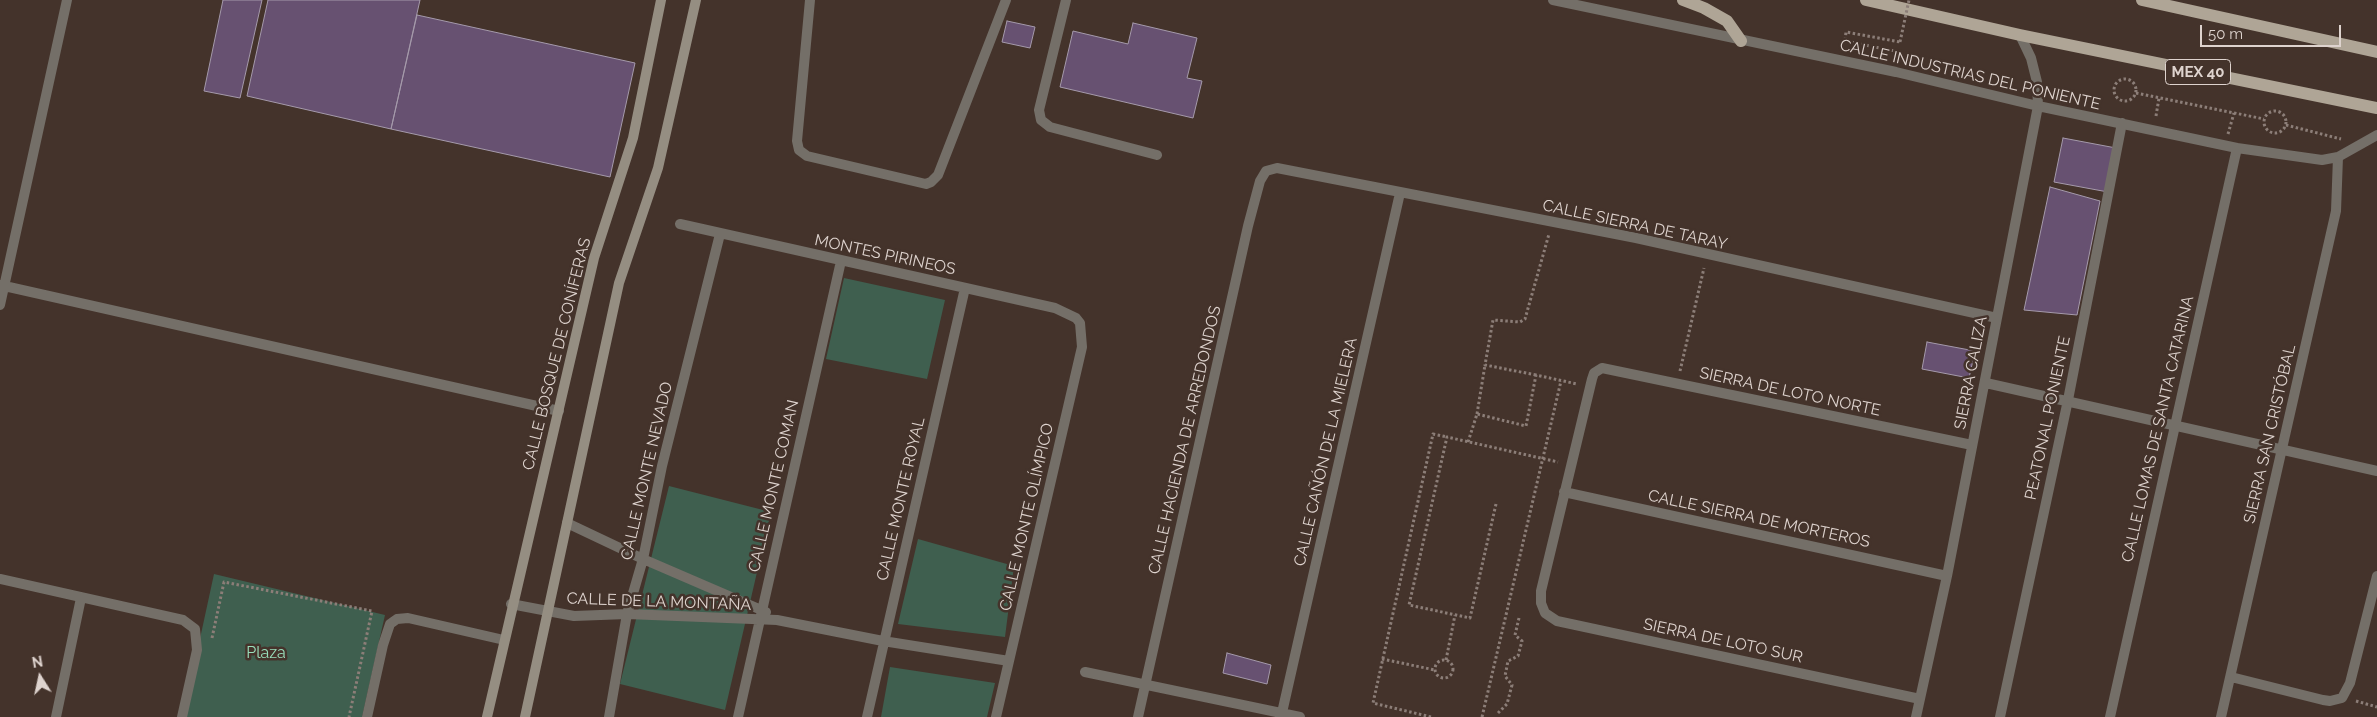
<!DOCTYPE html>
<html>
<head>
<meta charset="utf-8">
<style>
  body { margin:0 }
  #map { position:relative; width:2377px; height:717px; overflow:hidden; background:#44332b; font-family:Raleway,sans-serif }
  canvas { display:block }
  .north { position:absolute; left:15px; top:652px; width:50px; height:50px; -webkit-text-stroke:4px #44332b; paint-order:stroke; rotate:350deg; font-size:14px; font-weight:700; line-height:20px; text-align:center; color:#ded3ce }
  .north::after { content:''; display:block; margin:auto; width:18px; height:22px; background:#ded3ce; clip-path:polygon(50% 0,100% 100%,50% 72%,0 100%) }
  .scale { position:absolute; left:2200px; top:25px; width:141px; height:22px; box-sizing:border-box; border:2px solid #ded3ce; border-top:0; padding-left:6px; font-size:15px; line-height:18px; white-space:nowrap; color:#ded3ce; -webkit-text-stroke:4px #44332b; paint-order:stroke }
</style>
</head>
<body>
<div id="map">
<canvas width="2377" height="717"></canvas>
<div class="north">N</div>
<div class="scale">50 m</div>
</div>
<script>
const g = document.querySelector('canvas').getContext('2d');
g.lineJoin = 'round';
function paint(path, color) {
  g.fillStyle = color;
  g.fill(path, 'evenodd');
}
function shape(rows) {
  const path = new Path2D();
  for (const r of rows) {
    if (r.length === 3) {
      path.moveTo(r[0] + r[2], r[1]);
      path.arc(r[0], r[1], r[2], 0, 2 * Math.PI);
      continue;
    }
    path.moveTo(r[0], r[1]);
    for (let i = 2; i < r.length; i += 2) path.lineTo(r[i], r[i + 1]);
  }
  return path;
}
function strokePath(path, color, width, dash) {
  g.strokeStyle = color;
  g.lineWidth = width;
  g.lineCap = dash ? 'butt' : 'round';
  g.setLineDash(dash || []);
  g.stroke(path);
}
function drawText(font, color, halo, rows, align = 'center') {
  g.font = font + ' Raleway,sans-serif';
  g.lineWidth = 5;
  g.setLineDash([]);
  g.textBaseline = 'middle';
  g.strokeStyle = halo;
  g.fillStyle = color;
  for (const [text, x, y, turn = 0] of rows) {
    g.save();
    g.translate(x, y);
    g.rotate((+turn || 0) * Math.PI / 180);
    g.textAlign = isNaN(turn) ? turn : align;
    if (halo) g.strokeText(text, 0, 0);
    g.fillText(text, 0, 0);
    g.restore();
  }
}
paint(shape([
  [844,278,945,300,927,379,826,359],
  [669,486,771,512,725,710,620,684],
  [918,539,1014,566,1005,637,898,624],
  [214,574,385,615,362,717,183,717],
  [890,667,995,683,987,717,881,717]
]), '#3f5f4f');
const building = shape([
  [223,0,262,0,240,98,204,91,223,0],
  [268,0,420,0,391,129,247,96,268,0],
  [417,15,635,63,610,177,391,129,417,15],
  [1007,21,1035,27,1030,48,1002,42,1007,21],
  [1133,23,1197,38,1187,78,1202,81,1193,118,1060,87,1073,31,1128,44,1133,23],
  [2063,138,2116,148,2108,192,2054,182,2063,138],
  [2050,187,2100,201,2077,315,2024,310,2050,187],
  [1927,342,1975,351,1969,378,1922,369,1927,342],
  [1227,653,1271,665,1267,684,1223,673,1227,653]
]);
paint(building, '#675171');
strokePath(building, '#a59aab', 1);
strokePath(shape([
  [1899,60,1900,52,1845,41,1846,32,1900,42],
  [2125,90,11],
  [2136,93,2264,119],
  [2275,122,11],
  [2156,116,2159,98],
  [2286,125,2341,139],
  [2228,134,2234,113],
  [1680,371,1704,268],
  [1536,375,1485,365,1493,320,1520,322,1525,319,1549,234],
  [1477,414,1485,365],
  [1468,442,1477,414,1526,426,1536,375,1577,384],
  [1496,504,1470,618,1409,605,1447,437,1558,462],
  [212,638,224,582,372,611,349,717],
  [1382,659,1435,670],
  [1444,669,9],
  [1446,660,1455,615],
  [2356,701,2377,707],
  [1498,713,1507,704,1512,685,1505,676,1508,661,1518,656,1522,641,1515,635,1519,618],
  [1431,717,1373,703,1433,434,1447,437],
  [1482,717,1561,381]
]), '#8c7e78', 3, [2.5, 2.5]);
strokePath(shape([
  [810,0,797,141,799,150,807,156,926,184,931,182,938,175,1006,0],
  [1066,0,1039,110,1041,120,1050,127,1157,155]
]), '#746f68', 10);
strokePath(shape([
  [1553,0,1896,72,2038,106,2237,148,2322,160,2338,157,2377,135],
  [680,224,1055,308,1076,318,1080,323,1082,347,996,717],
  [0,285,559,411],
  [0,305,67,0],
  [1986,383,2377,471],
  [1564,492,1947,576],
  [567,523,643,559,766,612],
  [0,579,183,620,195,629,197,650,182,717],
  [511,604,574,616,627,614,777,620,883,641,1009,661],
  [1085,672,1300,717],
  [2231,677,2323,700,2330,701,2342,698,2350,683,2377,576],
  [1920,699,1557,621,1545,613,1541,603,1541,591,1592,379,1594,373,1602,368,1972,445],
  [56,717,81,598],
  [367,717,383,645,390,624,397,619,408,618,504,640],
  [609,717,627,614,643,559,662,466,720,234],
  [738,717,841,261],
  [867,717,965,288],
  [1138,717,1248,226,1260,181,1266,171,1277,168,1636,238,1997,318],
  [1281,717,1400,193],
  [1916,717,1947,576,2038,106,2037,82,2031,58,2020,35],
  [2000,717,2068,400,2122,123],
  [2110,717,2237,148],
  [2221,717,2336,211,2338,157]
]), '#746f68', 10);
strokePath(shape([
  [487,717,594,258,633,138,661,0],
  [525,717,619,283,658,168,696,0]
]), '#958e82', 10);
strokePath(shape([
  [1683,0,1704,8,1727,21,1741,41],
  [1866,0,2020,35,2377,108],
  [2142,0,2377,52]
]), '#afa596', 12);
strokePath(shape([
  [1900,42,1909,0]
]), '#8c7e78', 3, [2.5, 2.5]);
for (const [x, y, w] of [
  [2198,72,65]
]) {
  const box = new Path2D();
  box.roundRect(x - w / 2, y - 12.5, w, 25, 4);
  g.fillStyle = '#44332b';
  g.fill(box);
  strokePath(box, '#ded3ce', 1);
}
drawText('bold 15px', '#ded3ce', null, [
  ["MEX 40",2198,72]
]);
drawText('16px', '#ded3ce', '#44332b', [
  ["CALLE INDUSTRIAS DEL PONIENTE",1970,75,13],
  ["CALLE SIERRA DE TARAY",1635,225,12],
  ["MONTES PIRINEOS",885,255,12],
  ["CALLE BOSQUE DE CONÍFERAS",557,354,-76],
  ["SIERRA CALIZA",1971,373,-79],
  ["SIERRA DE LOTO NORTE",1790,392,12],
  ["PEATONAL PONIENTE",2048,418,-78],
  ["CALLE LOMAS DE SANTA CATARINA",2158,429,-77],
  ["SIERRA SAN CRISTÓBAL",2270,434,-77],
  ["CALLE HACIENDA DE ARREDONDOS",1185,440,-77],
  ["CALLE CAÑÓN DE LA MIELERA",1326,452,-77],
  ["CALLE MONTE NEVADO",647,471,-77],
  ["CALLE MONTE COMAN",774,486,-77],
  ["CALLE MONTE ROYAL",901,499,-77],
  ["CALLE MONTE OLÍMPICO",1027,517,-77],
  ["CALLE SIERRA DE MORTEROS",1759,519,12],
  ["CALLE DE LA MONTAÑA",659,602,2],
  ["SIERRA DE LOTO SUR",1723,641,12]
]);
drawText('16px', '#98dfbc', '#44332b', [
  ["Plaza",266,653]
]);
</script>
</body>
</html>
